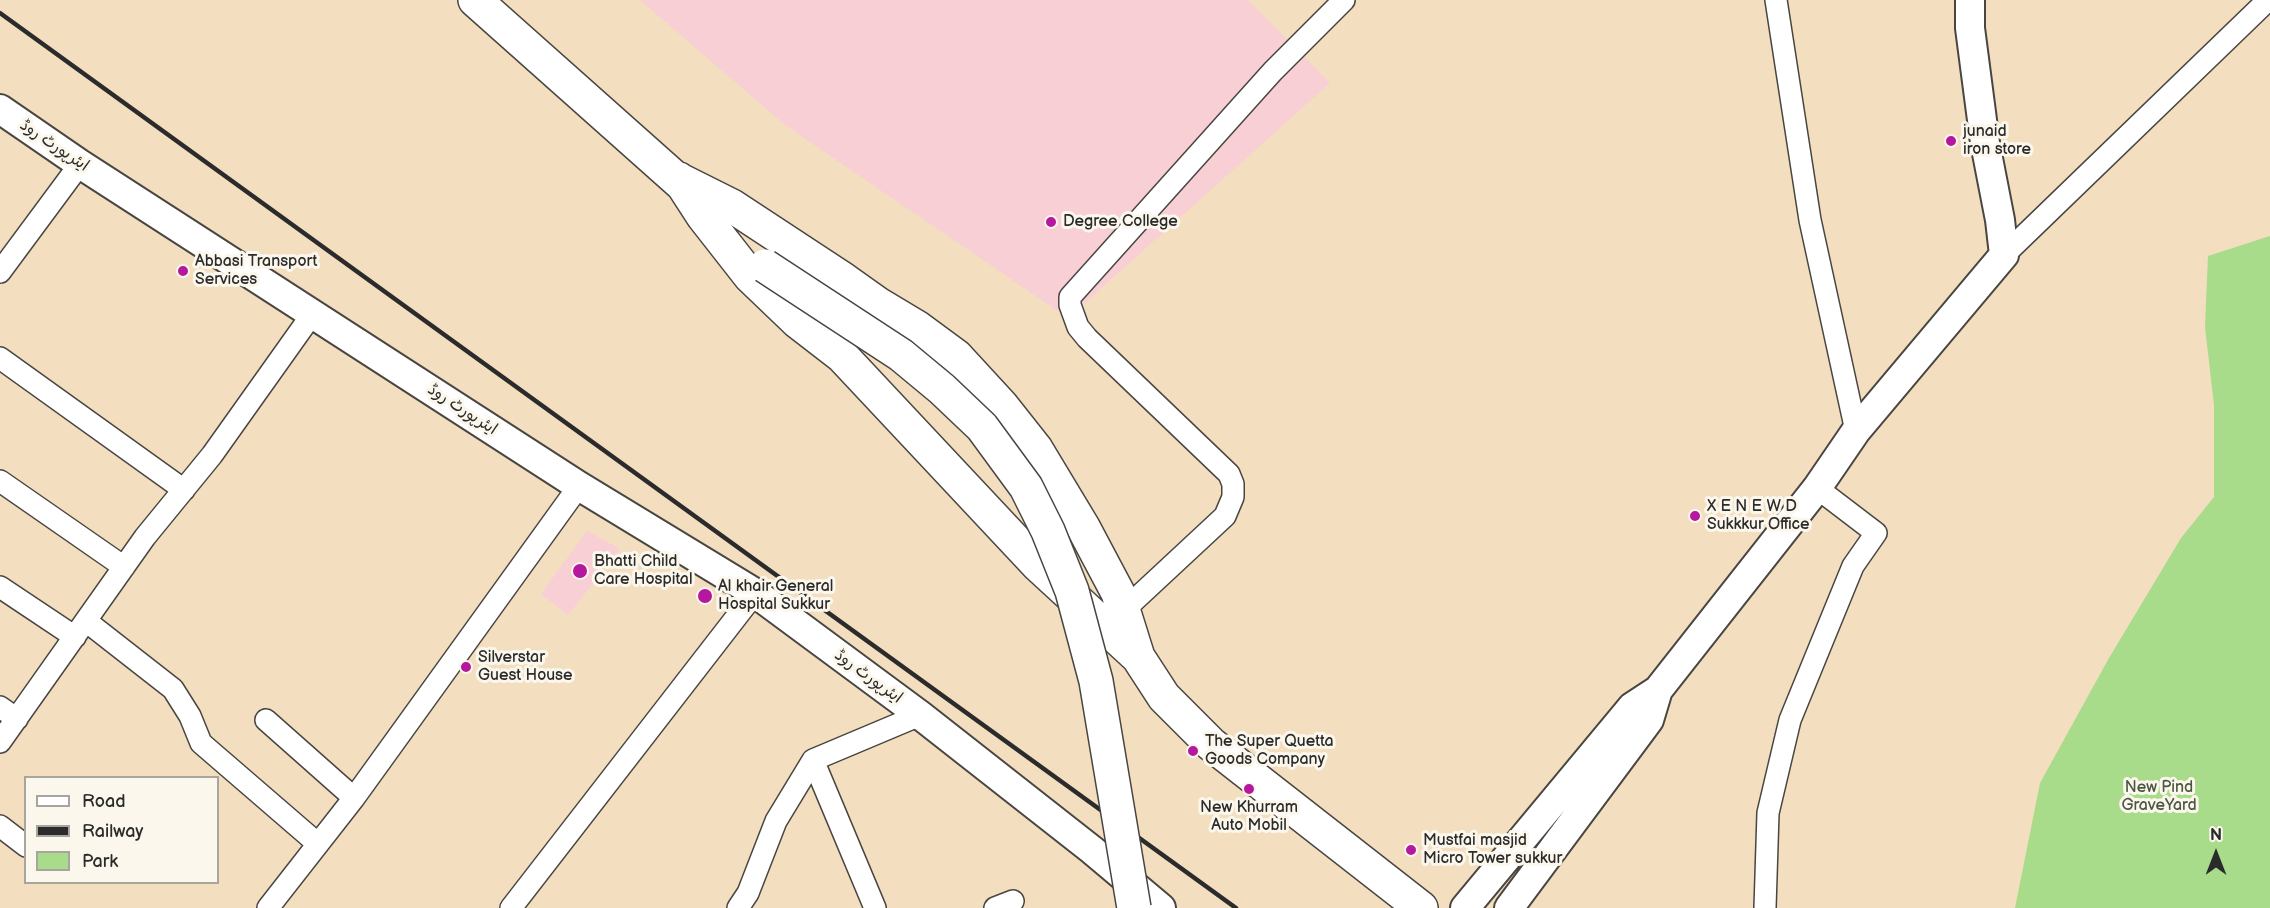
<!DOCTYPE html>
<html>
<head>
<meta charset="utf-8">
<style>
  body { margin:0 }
  #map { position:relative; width:2270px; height:908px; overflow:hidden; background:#f3dec0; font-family:"Balsamiq Sans",sans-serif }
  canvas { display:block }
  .legend { position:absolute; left:24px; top:776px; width:195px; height:108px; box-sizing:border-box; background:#fbf7ec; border:2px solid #a8a59f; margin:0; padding:8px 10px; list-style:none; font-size:18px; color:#2b2b2b }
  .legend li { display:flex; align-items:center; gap:12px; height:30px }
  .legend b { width:30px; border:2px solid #a8a59f }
  .north { position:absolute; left:2186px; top:824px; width:60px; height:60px; -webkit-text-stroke:4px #fbf7ec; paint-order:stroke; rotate:0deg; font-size:16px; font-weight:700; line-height:24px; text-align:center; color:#2b2b2b }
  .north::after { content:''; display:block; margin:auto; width:21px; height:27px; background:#2b2b2b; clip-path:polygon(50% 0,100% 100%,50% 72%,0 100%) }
</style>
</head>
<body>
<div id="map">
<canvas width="2270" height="908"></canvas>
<ul class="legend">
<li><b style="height:8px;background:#fff"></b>Road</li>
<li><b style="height:8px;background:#2b2b2b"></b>Railway</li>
<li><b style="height:16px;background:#a8db8a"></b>Park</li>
</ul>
<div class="north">N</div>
</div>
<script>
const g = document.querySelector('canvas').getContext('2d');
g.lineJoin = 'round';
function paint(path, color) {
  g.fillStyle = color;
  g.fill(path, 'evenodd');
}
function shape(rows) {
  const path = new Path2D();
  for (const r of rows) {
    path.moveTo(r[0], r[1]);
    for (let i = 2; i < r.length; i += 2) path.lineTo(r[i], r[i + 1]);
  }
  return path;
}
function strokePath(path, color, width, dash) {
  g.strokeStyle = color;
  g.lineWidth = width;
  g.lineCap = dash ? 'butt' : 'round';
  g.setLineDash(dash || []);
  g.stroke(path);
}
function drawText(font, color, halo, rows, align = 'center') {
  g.font = font + ' "Balsamiq Sans","Playpen Sans Arabic",sans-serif';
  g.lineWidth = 6;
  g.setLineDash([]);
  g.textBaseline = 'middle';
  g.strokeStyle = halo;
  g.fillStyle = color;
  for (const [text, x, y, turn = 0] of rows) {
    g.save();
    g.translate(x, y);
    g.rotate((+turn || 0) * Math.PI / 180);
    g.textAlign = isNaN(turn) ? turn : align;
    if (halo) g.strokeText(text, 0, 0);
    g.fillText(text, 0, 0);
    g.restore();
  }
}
paint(shape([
  [640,0,1248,0,1330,83,1068,318,785,125],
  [587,531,620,549,568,615,541,594]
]), '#f7cfd4');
paint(shape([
  [2270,236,2270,908,2015,908,2040,783,2109,658,2181,538,2214,497,2214,405,2205,327,2208,256]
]), '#a8db8a');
const street = shape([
  [1776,0,1810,220,1856,431],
  [2004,255,2268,0],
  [0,272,80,164],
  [0,358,184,490],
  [0,481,124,567],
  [0,587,75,637],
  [1124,610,1225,516,1233,497,1233,484,1229,474,1087,338,1078,327,1070,305,1070,297,1273,71,1344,0],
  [86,621,173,689,190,716,201,743,318,844],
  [0,707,17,719],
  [266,720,354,798],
  [0,742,145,537,212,455,313,313],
  [813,760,875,908],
  [0,826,26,846],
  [268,908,354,798,579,486],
  [511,908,755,593],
  [738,908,748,893,776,821,813,760,920,715],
  [995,908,1013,901],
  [1765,908,1768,813,1790,720,1853,566,1876,533,1817,488]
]);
const secondary = shape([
  [0,109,80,164,579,486,755,593,920,715,1092,850,1161,908],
  [1465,908,1632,707,1658,690,1817,488,1856,431,2004,255,2000,220,1985,143,1970,28,1970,0],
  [1509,908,1649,720,1658,690]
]);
const primary = shape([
  [475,0,693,194],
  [679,179,703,216,750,276,798,322,842,356,1037,564,1138,657,1164,697,1211,744,1421,908],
  [680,180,732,206,840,277,878,304,918,328,956,356,1002,406,1036,449,1083,527,1118,593,1138,657]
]);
strokePath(street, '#494641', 24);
strokePath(secondary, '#494641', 32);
strokePath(primary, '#494641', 36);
strokePath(street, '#fff', 21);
strokePath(secondary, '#fff', 28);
strokePath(primary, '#fff', 33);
strokePath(shape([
  [0,13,1236,908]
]), '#2b2b2b', 4.5);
const primaryBridge = shape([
  [765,266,901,355,942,389,982,427,1026,487,1048,531,1072,591,1096,681,1134,908]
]);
strokePath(primaryBridge, '#494641', 36, []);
strokePath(primaryBridge, '#fff', 33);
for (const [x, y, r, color] of [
  [1951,141,6,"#b5179e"],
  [1051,222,6,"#b5179e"],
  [183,271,6,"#b5179e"],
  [1695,516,6,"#b5179e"],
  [580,571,8,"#b5179e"],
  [705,596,8,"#b5179e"],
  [466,667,6,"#b5179e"],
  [1193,751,6,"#b5179e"],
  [1249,789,6,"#b5179e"],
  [1411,850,6,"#b5179e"]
]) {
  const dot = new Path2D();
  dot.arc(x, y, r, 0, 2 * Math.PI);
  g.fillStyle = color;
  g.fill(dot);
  strokePath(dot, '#fbf7ec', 2);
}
drawText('16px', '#2b2b2b', '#fbf7ec', [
  ["junaid",1963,132],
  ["iron store",1963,150],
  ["Degree College",1063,222],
  ["Abbasi Transport",195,262],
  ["Services",195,280],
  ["X E N E W D",1707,507],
  ["Sukkkur Office",1707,525],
  ["Bhatti Child",594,562],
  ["Care Hospital",594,580],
  ["Al khair General",718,587],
  ["Hospital Sukkur",718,605],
  ["Silverstar",478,658],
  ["Guest House",478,676],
  ["The Super Quetta",1205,742],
  ["Goods Company",1205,760],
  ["New Khurram",1249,808,"center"],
  ["Auto Mobil",1249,826,"center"],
  ["Mustfai masjid",1423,841],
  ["Micro Tower sukkur",1423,859]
], 'left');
drawText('16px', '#2b2b2b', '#fbf7ec', [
  ["ایئرپورٹ روڈ",54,146,34],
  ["ایئرپورٹ روڈ",462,410,33],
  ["ایئرپورٹ روڈ",868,677,36]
]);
drawText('16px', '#4a5743', '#fbf7ec', [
  ["New Pind",2159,788],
  ["GraveYard",2159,806]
]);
</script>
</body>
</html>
